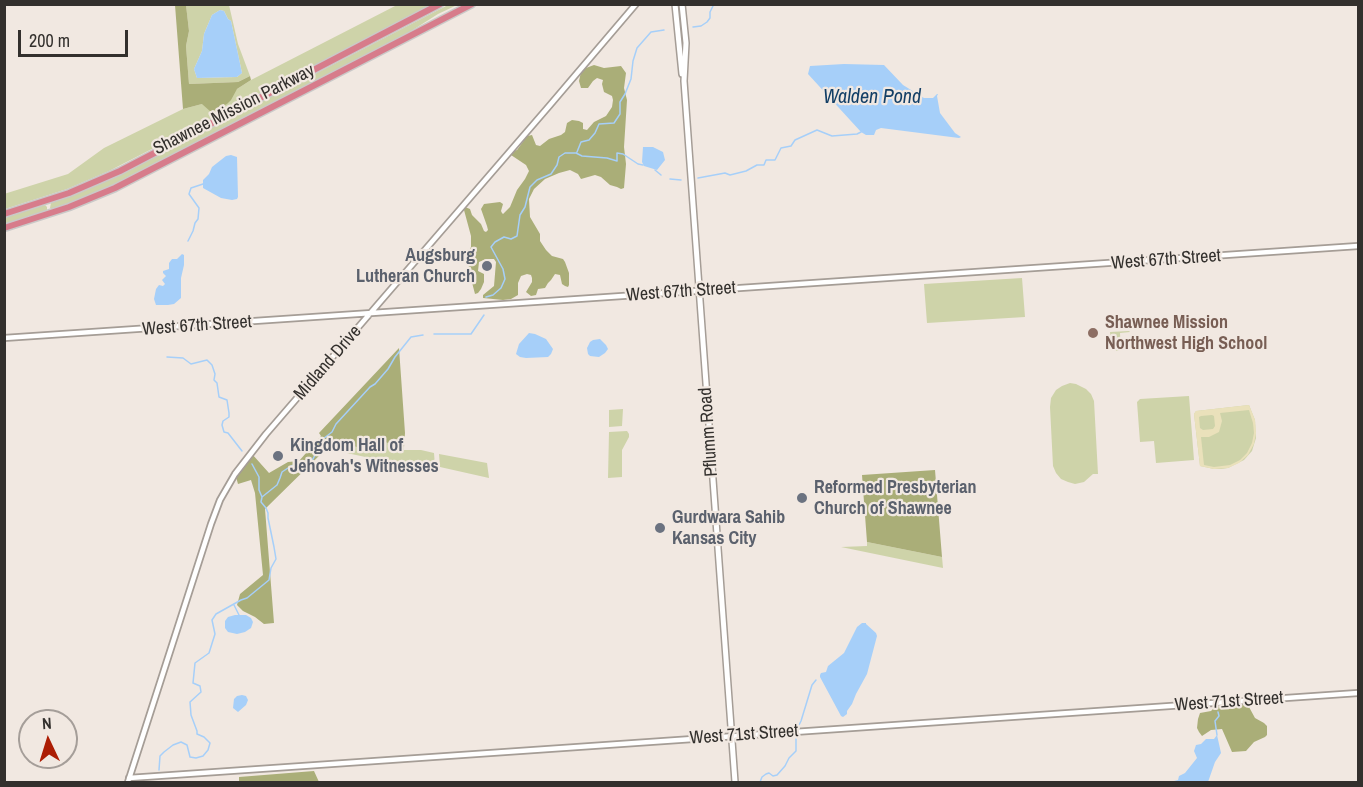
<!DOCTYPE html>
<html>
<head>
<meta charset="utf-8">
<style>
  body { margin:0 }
  #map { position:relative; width:1363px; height:787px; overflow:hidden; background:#f1e8e1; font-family:"Archivo Narrow",sans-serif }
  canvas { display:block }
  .frame { position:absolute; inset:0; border:6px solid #33302d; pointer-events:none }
  .north { position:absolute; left:18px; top:709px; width:60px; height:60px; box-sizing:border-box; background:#f1e8e1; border:2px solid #a59e99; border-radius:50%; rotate:356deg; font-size:16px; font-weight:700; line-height:24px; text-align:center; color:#33302d }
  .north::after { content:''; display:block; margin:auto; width:21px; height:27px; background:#ac1d04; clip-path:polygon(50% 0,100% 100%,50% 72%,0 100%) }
  .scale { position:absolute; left:18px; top:30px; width:110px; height:27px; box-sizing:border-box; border:3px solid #33302d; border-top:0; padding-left:8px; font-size:18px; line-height:21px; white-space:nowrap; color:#33302d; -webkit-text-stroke:4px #f1e8e1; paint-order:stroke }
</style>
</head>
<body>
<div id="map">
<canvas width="1363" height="787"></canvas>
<div class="frame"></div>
<div class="north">N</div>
<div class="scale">200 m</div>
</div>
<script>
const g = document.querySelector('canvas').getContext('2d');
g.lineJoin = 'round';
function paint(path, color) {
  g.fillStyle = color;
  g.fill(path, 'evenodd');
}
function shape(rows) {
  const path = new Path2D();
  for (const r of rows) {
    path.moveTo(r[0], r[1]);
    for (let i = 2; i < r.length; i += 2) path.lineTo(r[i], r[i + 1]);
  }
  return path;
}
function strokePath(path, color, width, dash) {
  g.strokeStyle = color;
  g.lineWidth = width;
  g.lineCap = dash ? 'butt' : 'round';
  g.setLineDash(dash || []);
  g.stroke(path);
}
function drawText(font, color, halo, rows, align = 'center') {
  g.font = font + ' "Archivo Narrow",sans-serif';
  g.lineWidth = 4.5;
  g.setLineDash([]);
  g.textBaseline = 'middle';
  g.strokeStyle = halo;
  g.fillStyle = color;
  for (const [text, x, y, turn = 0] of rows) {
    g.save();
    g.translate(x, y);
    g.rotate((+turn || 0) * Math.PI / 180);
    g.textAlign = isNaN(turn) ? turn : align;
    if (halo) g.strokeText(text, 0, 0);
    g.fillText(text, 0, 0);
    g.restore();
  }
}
paint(shape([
  [186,5,229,5,238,44,250,76,238,82,189,84,186,46,189,31],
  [220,10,224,11,228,19,231,21,242,73,237,77,197,78,194,69,202,51,204,34,212,15],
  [397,5,432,5,109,171,67,189,5,209,4,194,68,174,104,148,183,109,202,104,237,89,251,80],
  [448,5,457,5,438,14,408,33,124,181,73,202,53,210,50,208,51,203,120,175],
  [45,205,47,207,47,211,5,225,5,217],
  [1022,278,1025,317,927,323,924,284],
  [1129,331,1130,332,1120,333,1121,351,1114,351,1111,342,1110,332],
  [1070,383,1076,384,1086,389,1091,394,1094,401,1098,474,1093,474,1084,482,1075,484,1068,482,1061,479,1056,473,1053,466,1050,407,1051,398,1056,390,1062,386],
  [1189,396,1194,460,1156,463,1154,441,1140,442,1137,402,1140,399],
  [1249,405,1255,420,1256,438,1252,451,1244,460,1228,468,1221,469,1214,469,1200,466,1194,414,1196,411],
  [623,409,622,426,609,427,609,410],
  [627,431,629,434,629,437,622,450,622,477,608,478,609,432],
  [376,440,404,447,404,450,421,450,434,453,435,466,419,463,417,468,342,452,347,445,362,448],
  [439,454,487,463,489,478,440,467],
  [867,542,942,557,943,568,841,547,867,546]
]), '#ced3a9');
paint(shape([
  [175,5,186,5,189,31,186,46,189,84,238,82,250,76,251,80,237,89,231,100,227,104,211,112,202,104,183,109],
  [594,65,604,68,621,66,626,73,624,88,627,100,624,147,626,164,624,188,621,189,617,187,610,185,601,177,595,175,581,179,578,174,570,170,559,173,545,179,534,189,529,199,530,217,540,234,540,241,546,250,552,256,563,259,565,262,569,273,569,285,568,287,565,286,562,284,560,275,555,274,551,280,548,283,545,288,538,289,536,295,531,296,526,292,532,282,532,278,531,275,527,274,521,276,518,283,518,295,511,299,503,300,483,298,483,295,494,286,496,262,494,259,486,259,479,262,478,271,484,274,484,282,481,289,478,293,475,294,469,271,468,254,471,247,471,236,464,210,465,207,470,209,472,215,481,224,484,231,486,232,488,230,487,226,481,209,484,204,500,202,503,204,501,211,502,213,503,214,510,207,517,190,525,179,529,171,526,165,511,155,513,151,517,150,527,136,532,135,536,145,540,146,549,139,561,135,565,132,567,123,572,120,579,121,583,123,583,129,587,130,594,122,606,116,612,107,613,100,612,96,604,92,602,84,603,80,597,78,593,81,588,88,581,88,579,81,581,72,586,68],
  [399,348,405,433,404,447,376,440,362,448,347,445,342,452,326,449,265,509,274,623,264,624,255,617,243,611,237,605,240,594,263,575,255,493,251,480,238,484,236,477,252,454,269,473,288,462,299,461,321,436,319,433],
  [935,470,942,557,867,542,862,475],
  [1241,704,1246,705,1249,707,1255,718,1264,723,1267,726,1267,735,1265,737,1254,742,1246,751,1232,752,1222,729,1211,730,1202,736,1199,732,1197,728,1198,719,1200,713,1211,711,1215,707],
  [314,771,319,782,239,782,239,777]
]), '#aaae78');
paint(shape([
  [1249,405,1255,420,1256,433,1254,444,1248,455,1239,463,1228,468,1214,469,1200,466,1194,414,1196,411],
  [1249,410,1253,423,1254,433,1252,443,1247,453,1240,460,1230,465,1214,467,1204,465,1201,437,1209,437,1219,432,1222,421,1220,413],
  [1212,415,1214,416,1215,426,1213,429,1203,430,1200,428,1199,417,1201,416]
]), '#eae1bb');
paint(shape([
  [220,10,224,11,228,19,231,21,242,73,237,77,197,78,194,69,202,51,204,34,212,15],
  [844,64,884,65,903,85,924,98,933,98,937,94,938,94,937,96,940,113,955,133,961,137,959,138,881,128,876,130,874,135,866,135,861,132,808,74,810,66],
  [643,147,653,147,663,152,665,160,657,170,644,166,642,162],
  [231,155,237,157,238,197,237,199,232,200,221,198,203,188,203,180,209,174,212,167,226,156],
  [182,254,184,255,184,265,181,278,181,298,174,304,168,305,156,305,154,299,156,289,159,285,163,286,165,284,162,280,166,276,163,273,163,271,169,269,169,263,172,259,177,259],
  [529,333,535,334,546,339,553,349,551,354,548,357,526,358,520,357,516,354,519,344],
  [600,339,606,345,608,349,605,353,599,357,590,356,588,354,587,348,590,342,593,340],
  [235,615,246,615,251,618,253,622,251,628,245,632,237,634,228,632,225,628,225,621,228,617],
  [862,623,866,623,866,624,876,633,877,636,867,674,856,694,852,704,847,711,847,714,843,717,841,716,820,677,820,675,821,673,826,672,828,666,844,653,857,627],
  [242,695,246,696,248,700,246,705,238,712,233,708,234,699,237,696],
  [1217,735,1221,753,1215,762,1208,782,1170,782,1178,780,1179,776,1185,773,1197,758,1194,751,1196,745,1201,744,1206,739,1214,739]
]), '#a6cff9');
strokePath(shape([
  [693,27,701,26,707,22,710,18,710,12,714,4],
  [577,152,581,142,589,140,595,133,599,124,614,123,620,114,620,102,625,94,631,79,633,61,637,48,651,32,664,30],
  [655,170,661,175],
  [698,178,725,173,730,175,746,171,757,165,764,165,766,160,775,160,781,148,791,146,795,140,817,130,832,136,857,134,861,132],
  [670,179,681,180],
  [188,241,193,231,195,223,198,219,199,208,189,194,191,188,203,184],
  [486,297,493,295,501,288,505,279,503,269,491,247,495,242,504,237,511,239,517,236,520,215,525,207,530,187,537,180,551,174,557,165,559,157,565,153,576,153,582,156,607,158,617,161,617,153,623,154,638,164,643,165],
  [434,334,471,334,484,315],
  [167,357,183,358,191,364,207,360,212,365,215,374,214,380,217,383,219,397,227,400,229,413,229,417,223,421,222,425,224,432,228,433,242,451],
  [252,464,259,477,259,490,262,497],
  [234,605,239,615],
  [799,725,801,721,812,685,816,680],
  [1217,735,1215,721,1219,716,1218,712],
  [159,770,160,756,164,752,173,745,181,742,187,745,190,757,196,758,203,756,208,750,210,743,204,737,197,734,197,731,191,715,190,702,201,692,200,686,193,683,195,663,209,653,215,634,212,620,216,614,241,600,247,598,269,580,271,568,276,559,274,547,268,518,268,513,266,508,261,502,262,497,277,485,280,478,282,472,291,466,313,459,323,439,332,432,336,424,370,387,375,384,388,369,395,357,411,337,423,335],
  [760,782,762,777,766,774,769,773,773,776,777,775,785,766,789,758,796,751,796,739]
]), '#a6cff9', 1.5);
const tertiary = shape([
  [4,338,1358,246],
  [129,778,1358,693],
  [128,782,211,524,220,500,235,474,266,434,550,105,636,4]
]);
const secondary = shape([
  [675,4,682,74],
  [682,4,686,43,684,81,687,122,735,782]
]);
const motorway = shape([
  [4,214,69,193,120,171,440,4],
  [4,228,69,207,115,188,472,4]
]);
strokePath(tertiary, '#a59d96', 8);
strokePath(secondary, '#a59d96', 8);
strokePath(motorway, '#cac9c8', 9);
strokePath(tertiary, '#fff', 4.5);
strokePath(secondary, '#fff', 5);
strokePath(motorway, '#d77c8b', 6);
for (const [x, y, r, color] of [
  [487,266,6,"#6b7280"],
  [1093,333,6,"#8d6e63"],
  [278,456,6,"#6b7280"],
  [802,498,6,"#6b7280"],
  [660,528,6,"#6b7280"]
]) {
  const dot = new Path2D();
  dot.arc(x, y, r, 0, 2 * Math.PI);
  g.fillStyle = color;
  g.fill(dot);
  strokePath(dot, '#f1e8e1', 2);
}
drawText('18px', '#33302d', '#f1e8e1', [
  ["Shawnee Mission Parkway",234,110,-27],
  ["West 67th Street",1166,260,-4],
  ["West 67th Street",681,292,-4],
  ["West 67th Street",197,326,-4],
  ["Midland Drive",328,363,-49],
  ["Pflumm Road",709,432,-94],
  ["West 71st Street",1229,702,-4],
  ["West 71st Street",744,735,-4]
]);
drawText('bold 18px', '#5b616d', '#f1e8e1', [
  ["Augsburg",475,256,"right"],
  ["Lutheran Church",475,277,"right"],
  ["Kingdom Hall of",290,446],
  ["Jehovah's Witnesses",290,467],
  ["Reformed Presbyterian",814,488],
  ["Church of Shawnee",814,509],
  ["Gurdwara Sahib",672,518],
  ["Kansas City",672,539]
], 'left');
drawText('bold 18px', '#785e54', '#f1e8e1', [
  ["Shawnee Mission",1105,323],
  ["Northwest High School",1105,344]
], 'left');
drawText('italic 20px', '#133f66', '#f1e8e1', [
  ["Walden Pond",872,98]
]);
</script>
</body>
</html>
